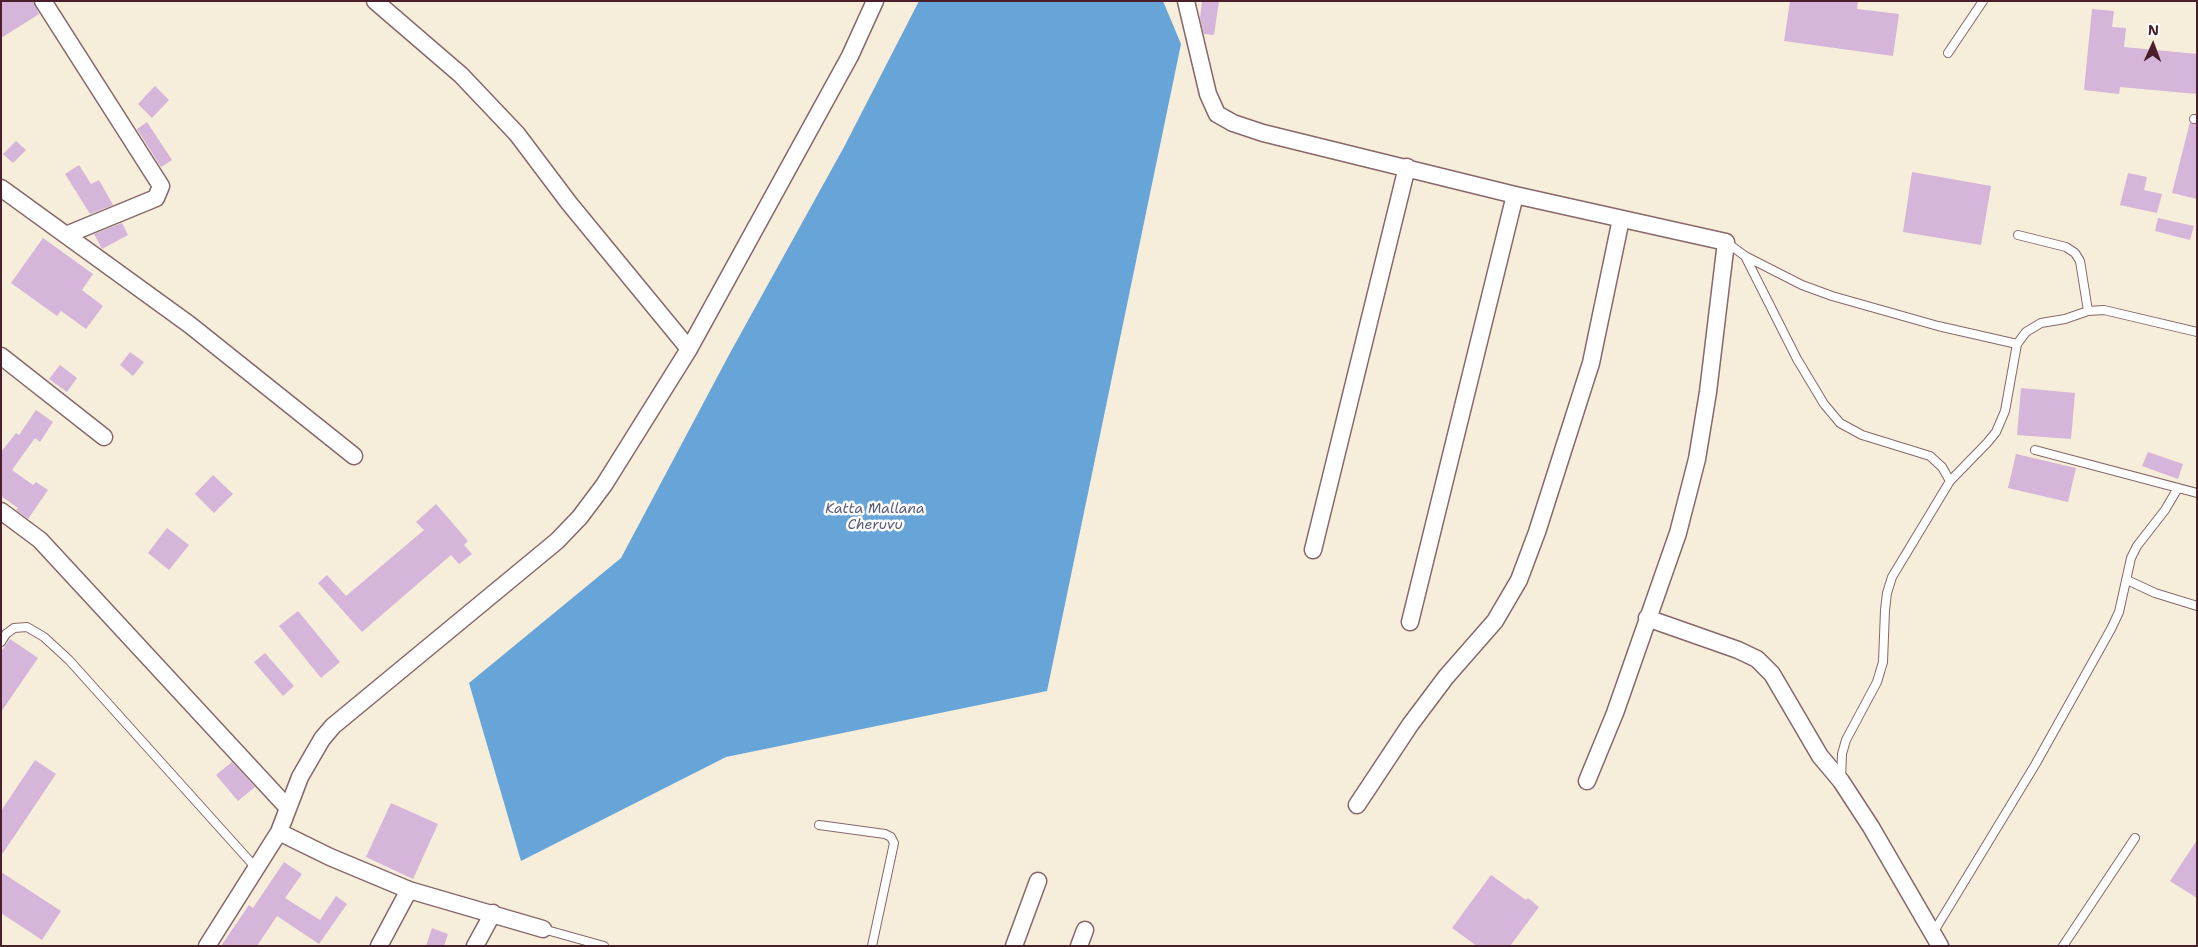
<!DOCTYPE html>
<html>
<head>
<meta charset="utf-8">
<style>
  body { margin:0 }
  #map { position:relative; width:2198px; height:947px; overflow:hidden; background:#f7eddb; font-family:"Shantell Sans",sans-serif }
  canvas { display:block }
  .frame { position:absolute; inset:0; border:2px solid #4a1f2b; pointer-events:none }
  .north { position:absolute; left:2128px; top:20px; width:50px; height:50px; -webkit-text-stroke:4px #fff; paint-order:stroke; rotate:2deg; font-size:14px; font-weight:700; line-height:20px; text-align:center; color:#4a1f2b }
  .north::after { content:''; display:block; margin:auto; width:18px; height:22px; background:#4a1f2b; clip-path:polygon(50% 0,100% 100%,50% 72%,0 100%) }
</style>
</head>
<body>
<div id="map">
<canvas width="2198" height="947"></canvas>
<div class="frame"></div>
<div class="north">N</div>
</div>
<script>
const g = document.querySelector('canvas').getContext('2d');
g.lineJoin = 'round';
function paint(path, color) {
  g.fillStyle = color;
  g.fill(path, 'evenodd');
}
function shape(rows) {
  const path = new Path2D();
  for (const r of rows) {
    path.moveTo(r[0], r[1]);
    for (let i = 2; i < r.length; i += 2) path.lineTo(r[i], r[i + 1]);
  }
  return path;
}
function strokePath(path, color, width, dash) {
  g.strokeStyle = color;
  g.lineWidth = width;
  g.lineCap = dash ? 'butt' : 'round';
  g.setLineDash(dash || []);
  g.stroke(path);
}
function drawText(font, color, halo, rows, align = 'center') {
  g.font = font + ' "Shantell Sans",sans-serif';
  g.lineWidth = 5;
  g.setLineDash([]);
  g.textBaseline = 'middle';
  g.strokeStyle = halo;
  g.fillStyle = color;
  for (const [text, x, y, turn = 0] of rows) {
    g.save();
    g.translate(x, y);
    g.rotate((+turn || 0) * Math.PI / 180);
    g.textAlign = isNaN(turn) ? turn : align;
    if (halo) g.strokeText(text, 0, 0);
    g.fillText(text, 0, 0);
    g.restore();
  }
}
paint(shape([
  [919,1,1163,1,1181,44,1047,691,726,757,521,861,469,683,621,558,730,353,844,147]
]), '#67a5d9');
paint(shape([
  [1,1,33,1,39,14,1,38],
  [1202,1,1219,1,1214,35,1204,34,1200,18],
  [1790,1,1858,1,1857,9,1899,14,1893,56,1784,41],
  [2092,9,2114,11,2112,27,2126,28,2124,47,2197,54,2197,94,2120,87,2119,94,2084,90],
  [155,86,169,100,152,118,138,104],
  [147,122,172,160,161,167,137,129],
  [2190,122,2197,125,2197,199,2172,193],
  [16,141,26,150,13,163,3,154],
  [79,165,91,184,99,180,113,205,90,214,65,174],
  [1912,172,1991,186,1981,245,1903,232],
  [2128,173,2147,177,2144,190,2162,194,2157,213,2120,205],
  [2158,218,2194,226,2190,240,2155,231],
  [122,223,128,235,102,249,94,234],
  [43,238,93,274,82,290,103,306,86,329,61,311,57,316,11,283],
  [130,352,144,362,133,376,120,365],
  [60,365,77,378,67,392,49,379],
  [2021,388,2075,393,2071,439,2017,435],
  [36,410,53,422,40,442,35,438,12,470,33,485,36,482,48,490,28,519,16,510,18,508,1,496,1,452,16,433,19,435],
  [2148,452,2183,464,2178,479,2142,466],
  [2016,454,2076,468,2068,502,2008,488],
  [213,475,233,494,214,513,195,494],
  [436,504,468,541,464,545,472,554,459,564,451,555,362,632,318,583,327,575,346,596,424,530,416,522],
  [167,528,189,545,169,570,148,553],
  [298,611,340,662,321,678,279,626],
  [10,639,38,658,1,712,1,652],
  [265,653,294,686,283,696,254,662],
  [35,760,56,774,1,856,1,811],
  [232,762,255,787,238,801,216,775],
  [391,803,438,824,413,879,366,857],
  [2197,840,2197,898,2170,881],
  [284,862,302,874,285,898,320,920,336,896,347,904,319,944,277,916,257,946,221,946,249,905,253,908],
  [1,872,61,911,42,940,1,913],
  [1491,875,1526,900,1528,898,1539,907,1510,946,1477,946,1452,928],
  [432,928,448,934,444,946,426,946]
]), '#d5b5d9');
const service = shape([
  [1948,53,1983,1],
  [2194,119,2197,119],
  [2018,235,2066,247,2075,253,2080,261,2088,311],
  [1726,242,1745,256,1797,359,1824,404,1840,423,1862,435,1930,456,1942,467,1950,481],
  [1745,256,1802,285,1832,296,1938,326,2017,344],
  [2035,450,2197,493],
  [2127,580,2155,593,2197,606],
  [1,642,6,634,14,628,27,627,44,637,69,660,256,868],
  [1841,779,1842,754,1846,740,1877,682,1883,662,1885,610,1887,593,1892,577,1950,481,1987,443,1996,432,2005,411,2017,344,2026,332,2041,323,2065,319,2088,311,2104,310,2197,332],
  [819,825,885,834,891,837,894,843,872,946],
  [543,929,604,946],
  [1933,933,2035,765,2111,629,2119,612,2131,558,2137,546,2165,510,2178,488],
  [2063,946,2135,838]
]);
const minor = shape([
  [43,1,161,186,156,198,66,235],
  [375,1,461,75,517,134,569,203,689,349],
  [1186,1,1208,94,1217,114,1233,123,1263,133,1515,195,1726,242,1708,392,1697,459,1678,533,1615,713,1587,781],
  [1,188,190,325,354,456],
  [1,356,104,437],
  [1,511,40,540,288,808],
  [1313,550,1407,167],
  [1647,618,1738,650,1757,659,1772,674,1820,756,1841,781,1871,827,1940,946],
  [1410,622,1515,195],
  [1357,805,1410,725,1446,677,1495,621,1519,580,1537,532,1591,363,1621,219],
  [279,832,330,857,409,890,543,929],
  [207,946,279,832,300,777,322,739,333,726,557,541,580,517,604,485,689,349,850,56,875,1],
  [379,946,409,890],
  [475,946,493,913],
  [1014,946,1038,881],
  [1079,946,1085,930]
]);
strokePath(service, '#876769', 10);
strokePath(minor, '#876769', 19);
strokePath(service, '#fff', 8);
strokePath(minor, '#fff', 16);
drawText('italic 14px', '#575b79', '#fff', [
  ["Katta Mallana",875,509],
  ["Cheruvu",875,525]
]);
</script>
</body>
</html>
